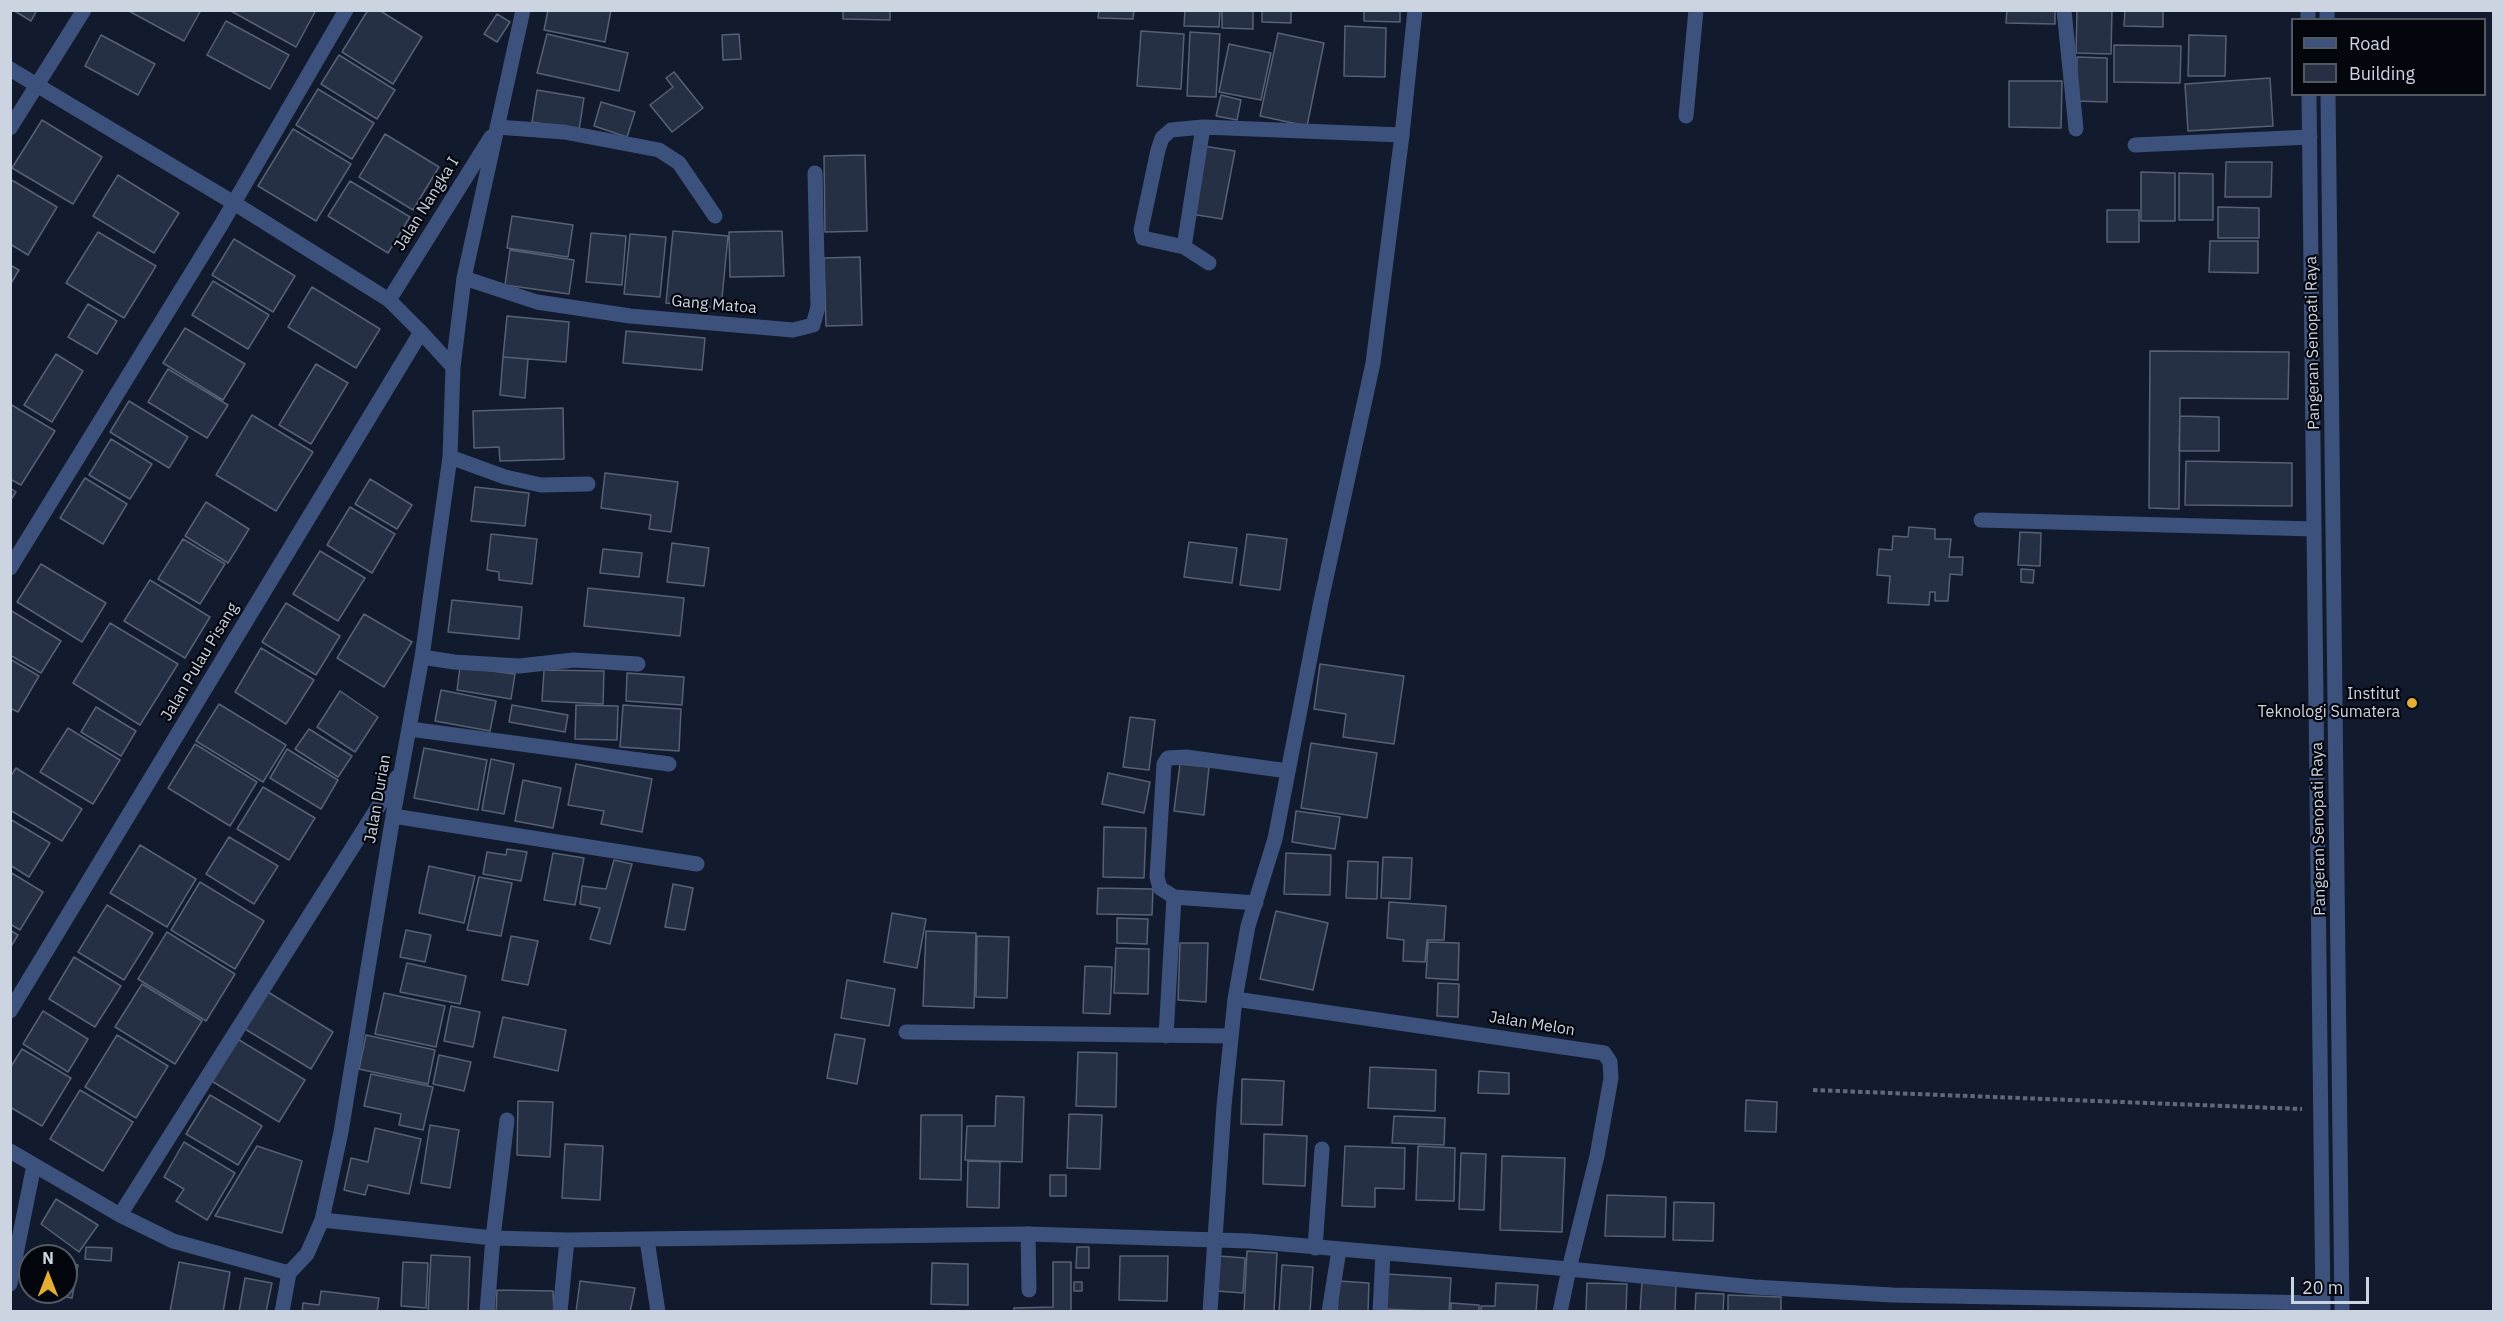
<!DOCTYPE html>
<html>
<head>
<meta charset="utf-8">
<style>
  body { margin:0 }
  #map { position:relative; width:2504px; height:1322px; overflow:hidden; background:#121b2d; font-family:"IBM Plex Sans",sans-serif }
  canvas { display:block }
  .frame { position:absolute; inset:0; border:12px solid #cdd4e1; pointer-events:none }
  .legend { position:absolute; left:2291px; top:18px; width:195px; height:78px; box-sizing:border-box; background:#04060d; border:2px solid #545862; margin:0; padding:8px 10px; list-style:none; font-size:18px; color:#cdd4e1 }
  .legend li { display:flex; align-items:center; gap:12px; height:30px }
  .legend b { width:30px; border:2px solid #545862 }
  .north { position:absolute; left:18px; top:1244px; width:60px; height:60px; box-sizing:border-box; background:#04060d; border:2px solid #545862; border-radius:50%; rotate:0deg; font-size:16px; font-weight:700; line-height:24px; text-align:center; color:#cdd4e1 }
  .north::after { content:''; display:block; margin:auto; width:21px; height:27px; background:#e4ae35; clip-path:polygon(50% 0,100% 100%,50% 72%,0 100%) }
  .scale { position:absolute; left:2291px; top:1277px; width:78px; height:27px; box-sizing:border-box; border:3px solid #cdd4e1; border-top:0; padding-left:8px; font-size:18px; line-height:21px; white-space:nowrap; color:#cdd4e1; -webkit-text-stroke:4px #04060d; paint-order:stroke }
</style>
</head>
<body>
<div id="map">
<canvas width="2504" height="1322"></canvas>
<div class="frame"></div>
<ul class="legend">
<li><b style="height:8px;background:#3c527d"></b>Road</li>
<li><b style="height:16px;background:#263044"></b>Building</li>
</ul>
<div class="north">N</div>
<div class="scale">20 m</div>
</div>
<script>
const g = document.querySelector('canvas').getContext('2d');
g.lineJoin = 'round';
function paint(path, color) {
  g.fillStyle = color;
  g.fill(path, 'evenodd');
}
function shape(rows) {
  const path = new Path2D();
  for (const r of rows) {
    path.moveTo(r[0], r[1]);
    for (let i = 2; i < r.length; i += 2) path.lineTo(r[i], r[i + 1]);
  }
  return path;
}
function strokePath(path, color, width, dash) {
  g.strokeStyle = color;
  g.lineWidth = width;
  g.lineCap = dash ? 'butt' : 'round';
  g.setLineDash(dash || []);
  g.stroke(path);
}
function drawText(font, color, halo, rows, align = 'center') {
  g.font = font + ' "IBM Plex Sans",sans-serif';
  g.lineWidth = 4.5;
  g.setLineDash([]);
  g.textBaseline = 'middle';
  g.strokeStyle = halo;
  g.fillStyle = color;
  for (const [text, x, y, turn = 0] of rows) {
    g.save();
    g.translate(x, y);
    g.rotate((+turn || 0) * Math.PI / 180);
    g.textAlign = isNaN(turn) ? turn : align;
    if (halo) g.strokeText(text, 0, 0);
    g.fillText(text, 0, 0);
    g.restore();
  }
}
const building = shape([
  [13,10,37,10,31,21,13,10],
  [127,10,201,10,184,41,127,10],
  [229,10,316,10,296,47,229,10],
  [368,10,379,10,422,37,393,84,342,52,368,10],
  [548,10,611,10,605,42,544,30,548,10],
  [843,10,890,10,890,20,843,19,843,10],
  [1099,10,1134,10,1133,19,1098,18,1099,10],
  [1185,10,1220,10,1219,27,1184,26,1185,10],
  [1222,10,1253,10,1253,29,1222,28,1222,10],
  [1262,10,1291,10,1291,23,1262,22,1262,10],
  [1364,10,1400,10,1400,22,1364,21,1364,10],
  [2007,10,2055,10,2055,24,2006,23,2007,10],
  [2077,10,2112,10,2111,54,2076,53,2077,10],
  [2125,10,2163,10,2163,27,2124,26,2125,10],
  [497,14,510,22,497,42,484,34,497,14],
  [226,21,289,55,270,89,207,55,226,21],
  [1345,26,1386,28,1385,77,1344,76,1345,26],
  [1141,31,1184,34,1181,89,1137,86,1141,31],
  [1190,32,1220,34,1216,97,1187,96,1190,32],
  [1278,33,1324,43,1307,126,1260,116,1278,33],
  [547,34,628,53,619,91,537,73,547,34],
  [739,34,741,59,723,60,722,35,739,34],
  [101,35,155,64,138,95,85,66,101,35],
  [2189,35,2226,36,2225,76,2188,76,2189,35],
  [1229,44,1271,53,1261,100,1219,92,1229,44],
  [2114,45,2181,46,2180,83,2114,82,2114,45],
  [339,55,395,90,377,119,321,84,339,55],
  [2077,57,2107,58,2107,102,2076,101,2077,57],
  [674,72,703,108,672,132,650,105,673,87,666,78,674,72],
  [2270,78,2273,126,2188,131,2185,84,2270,78],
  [2009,81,2062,81,2061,128,2009,127,2009,81],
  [318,89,374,123,352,159,296,125,318,89],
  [537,90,584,98,579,130,532,122,537,90],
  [1221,95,1241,100,1237,120,1216,116,1221,95],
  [601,102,635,112,627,137,594,126,601,102],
  [42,120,102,157,73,204,12,168,42,120],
  [293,129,351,164,316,221,258,186,293,129],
  [385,134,439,167,413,210,359,177,385,134],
  [1203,146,1235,151,1222,219,1191,214,1203,146],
  [865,155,867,231,825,232,824,156,865,155],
  [2226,162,2272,162,2271,197,2225,197,2226,162],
  [2141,172,2175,173,2175,221,2141,221,2141,172],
  [2179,173,2213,174,2213,220,2179,220,2179,173],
  [118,175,179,213,154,253,93,216,118,175],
  [10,179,57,207,28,255,10,244,10,179],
  [350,181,410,217,388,253,328,216,350,181],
  [2218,207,2259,208,2259,238,2218,238,2218,207],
  [2107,210,2139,210,2139,242,2107,242,2107,210],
  [512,216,573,225,568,257,507,248,512,216],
  [673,231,728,236,721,308,666,303,673,231],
  [782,231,784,276,730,277,729,232,782,231],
  [98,232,156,266,124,318,66,283,98,232],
  [591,233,626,236,622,285,586,282,591,233],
  [630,234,666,237,660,297,624,294,630,234],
  [234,239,295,276,273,312,212,275,234,239],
  [2210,241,2258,241,2258,273,2209,272,2210,241],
  [510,250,574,260,569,294,505,285,510,250],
  [860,257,862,325,826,326,824,258,860,257],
  [10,265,19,270,10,285,10,265],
  [213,281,269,315,248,349,192,315,213,281],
  [312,287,380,329,356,368,288,327,312,287],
  [88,304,117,321,97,354,68,337,88,304],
  [507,316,569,322,566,362,503,357,507,316],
  [185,328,245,364,223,400,163,363,185,328],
  [626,331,705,338,702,370,623,363,626,331],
  [2150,351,2289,352,2288,399,2180,398,2179,509,2149,508,2150,351],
  [56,354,83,371,52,422,24,405,56,354],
  [503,357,528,359,525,398,500,395,503,357],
  [316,364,348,383,311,444,279,425,316,364],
  [168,369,228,405,207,438,148,402,168,369],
  [129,401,188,437,169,468,110,432,129,401],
  [10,404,55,431,21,485,10,479,10,404],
  [563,408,564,459,500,461,499,447,474,448,473,411,563,408],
  [252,415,313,452,276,511,216,475,252,415],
  [2180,416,2219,417,2219,451,2179,451,2180,416],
  [111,439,152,464,130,499,89,475,111,439],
  [2186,461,2292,463,2292,506,2185,505,2186,461],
  [605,473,678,482,671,532,649,529,651,515,601,508,605,473],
  [85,478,127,504,103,544,60,518,85,478],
  [370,479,412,505,397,529,355,504,370,479],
  [475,487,529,493,525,526,471,521,475,487],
  [10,488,16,492,10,501,10,488],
  [206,502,249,529,228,563,185,536,206,502],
  [350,507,395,534,372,573,327,545,350,507],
  [1909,527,1935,529,1935,539,1951,539,1949,557,1963,557,1962,575,1950,574,1948,601,1935,601,1935,592,1930,592,1929,605,1888,603,1890,576,1877,575,1879,549,1892,550,1893,536,1908,537,1909,527],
  [2020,532,2041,533,2040,566,2018,565,2020,532],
  [491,534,537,539,532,584,499,580,499,572,487,570,491,534],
  [1247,534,1287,539,1280,590,1240,585,1247,534],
  [183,539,225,564,200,604,158,579,183,539],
  [1189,542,1237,548,1232,583,1184,577,1189,542],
  [672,543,709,548,704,586,667,582,672,543],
  [603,549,642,553,639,577,600,573,603,549],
  [320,551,365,578,338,621,293,594,320,551],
  [41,564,106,603,82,642,17,602,41,564],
  [2021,569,2034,570,2033,583,2021,582,2021,569],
  [150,580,210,617,185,658,124,621,150,580],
  [588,588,684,598,680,636,584,626,588,588],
  [452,600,522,607,519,639,448,632,452,600],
  [286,603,340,636,316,675,262,642,286,603],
  [10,610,61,641,41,673,10,655,10,610],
  [364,614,412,642,384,687,337,658,364,614],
  [110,623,178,664,140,725,73,683,110,623],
  [261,648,314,680,286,724,235,692,261,648],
  [10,659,39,676,18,712,10,708,10,659],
  [1320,664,1404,676,1394,744,1343,737,1346,714,1314,709,1320,664],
  [460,667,515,674,511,699,457,690,460,667],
  [544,670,604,671,603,704,542,701,544,670],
  [627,673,684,677,682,705,626,701,627,673],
  [441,690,496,701,490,731,435,721,441,690],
  [340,691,378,717,355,752,317,727,340,691],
  [219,704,286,745,263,782,196,741,219,704],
  [512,705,568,715,565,732,509,722,512,705],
  [576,705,618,706,617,740,575,739,576,705],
  [623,705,681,709,679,751,620,747,623,705],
  [96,707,136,731,121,756,81,732,96,707],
  [1130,717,1155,720,1149,770,1123,767,1130,717],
  [68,728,120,760,93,804,40,772,68,728],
  [309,729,352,756,338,777,295,749,309,729],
  [1311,743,1377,753,1367,818,1301,808,1311,743],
  [195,744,257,782,230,826,168,788,195,744],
  [424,748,487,760,478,810,414,798,424,748],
  [287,749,338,780,321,809,270,778,287,749],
  [491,759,514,764,504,814,482,810,491,759],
  [576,764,652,779,642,832,601,824,604,811,568,805,576,764],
  [1180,764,1209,767,1204,815,1174,811,1180,764],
  [16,768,82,809,62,841,10,810,10,777,16,768],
  [1108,773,1150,782,1144,813,1102,804,1108,773],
  [523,780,561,788,553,828,515,821,523,780],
  [263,787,315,818,289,860,237,829,263,787],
  [1296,811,1340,817,1335,849,1292,842,1296,811],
  [10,819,50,843,29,877,10,865,10,819],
  [1104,827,1146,828,1144,878,1103,877,1104,827],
  [229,837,278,866,254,904,206,874,229,837],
  [140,845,196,879,167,927,110,893,140,845],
  [507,849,527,852,521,881,483,874,487,852,506,855,507,849],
  [553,853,584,858,575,905,544,900,553,853],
  [1286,853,1331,855,1330,895,1284,894,1286,853],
  [1383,857,1412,858,1410,899,1381,898,1383,857],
  [614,860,632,864,610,944,590,939,600,908,580,904,582,886,606,889,614,860],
  [1348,861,1378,862,1377,899,1346,898,1348,861],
  [429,866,475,876,464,923,419,913,429,866],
  [10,872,43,892,20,930,10,924,10,872],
  [479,877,512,883,501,936,467,930,479,877],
  [200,882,264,921,235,969,171,930,200,882],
  [673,884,693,888,685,930,665,927,673,884],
  [1098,888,1153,889,1152,915,1097,914,1098,888],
  [1389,902,1446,906,1444,940,1427,940,1425,962,1403,961,1404,940,1387,938,1389,902],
  [107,905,153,933,124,980,78,952,107,905],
  [1276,911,1328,923,1313,990,1260,979,1276,911],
  [892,913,926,919,917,968,884,962,892,913],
  [1117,918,1148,919,1147,944,1117,943,1117,918],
  [10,930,18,935,10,948,10,930],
  [406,930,431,935,425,962,400,957,406,930],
  [926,931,976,933,974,1008,923,1006,926,931],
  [167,932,235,974,206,1021,138,979,167,932],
  [511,936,538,941,528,985,502,980,511,936],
  [977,936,1009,937,1007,998,976,997,977,936],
  [1428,942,1459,943,1458,980,1426,978,1428,942],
  [1180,943,1208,943,1206,1002,1178,1000,1180,943],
  [1116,948,1149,949,1148,994,1114,993,1116,948],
  [74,957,121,986,95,1027,49,999,74,957],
  [407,963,466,976,460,1004,400,992,407,963],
  [1085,966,1112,967,1110,1014,1083,1013,1085,966],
  [847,980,895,989,889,1026,841,1018,847,980],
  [1438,983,1459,984,1458,1017,1437,1016,1438,983],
  [142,984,202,1021,175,1064,115,1027,142,984],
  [268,992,333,1032,311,1069,245,1029,268,992],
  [384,993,445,1006,436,1047,375,1034,384,993],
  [451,1006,480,1012,473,1047,444,1041,451,1006],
  [43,1011,88,1039,68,1072,23,1044,43,1011],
  [503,1017,566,1030,558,1071,494,1057,503,1017],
  [835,1034,865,1039,857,1084,827,1078,835,1034],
  [117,1035,168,1066,136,1118,85,1087,117,1035],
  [366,1035,435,1050,428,1084,359,1069,366,1035],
  [236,1038,305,1080,279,1122,210,1080,236,1038],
  [22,1049,71,1078,42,1126,10,1107,10,1068,22,1049],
  [1078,1052,1117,1053,1116,1107,1076,1106,1078,1052],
  [439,1055,471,1062,464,1091,433,1084,439,1055],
  [1370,1067,1436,1070,1435,1111,1368,1108,1370,1067],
  [1479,1071,1509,1073,1509,1094,1478,1093,1479,1071],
  [371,1074,433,1087,423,1130,399,1125,401,1114,364,1106,371,1074],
  [1242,1079,1284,1081,1282,1125,1241,1124,1242,1079],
  [80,1090,133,1122,103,1171,50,1139,80,1090],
  [210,1095,262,1126,238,1165,186,1134,210,1095],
  [996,1096,1024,1097,1022,1162,965,1160,967,1126,995,1126,996,1096],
  [1746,1100,1777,1102,1776,1132,1745,1131,1746,1100],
  [518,1101,553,1102,550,1157,517,1155,518,1101],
  [1069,1114,1102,1115,1100,1169,1067,1168,1069,1114],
  [921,1115,962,1115,961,1180,920,1179,921,1115],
  [1394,1116,1445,1118,1444,1145,1392,1143,1394,1116],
  [430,1125,459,1130,450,1188,421,1183,430,1125],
  [375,1128,421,1139,409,1194,368,1185,365,1195,344,1190,351,1158,368,1162,375,1128],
  [1264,1134,1307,1136,1305,1186,1263,1184,1264,1134],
  [184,1142,235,1173,207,1220,176,1201,184,1189,164,1177,184,1142],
  [565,1144,603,1146,600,1200,562,1198,565,1144],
  [257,1146,302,1161,282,1233,215,1216,257,1146],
  [1345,1146,1405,1148,1404,1189,1375,1188,1375,1207,1342,1206,1345,1146],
  [1418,1146,1455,1148,1454,1201,1416,1200,1418,1146],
  [1461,1153,1486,1154,1484,1210,1459,1209,1461,1153],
  [1502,1156,1565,1158,1562,1232,1500,1230,1502,1156],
  [968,1161,1000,1162,999,1208,967,1207,968,1161],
  [1050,1175,1066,1175,1066,1196,1050,1196,1050,1175],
  [1607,1195,1666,1197,1665,1237,1605,1236,1607,1195],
  [56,1199,98,1225,79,1252,41,1224,56,1199],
  [1674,1202,1714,1203,1713,1241,1673,1240,1674,1202],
  [86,1247,112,1248,111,1261,85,1259,86,1247],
  [1077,1247,1089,1247,1089,1268,1076,1268,1077,1247],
  [1247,1251,1277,1253,1274,1312,1244,1312,1247,1251],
  [431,1255,470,1257,468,1312,428,1312,431,1255],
  [1120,1256,1168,1256,1167,1301,1119,1300,1120,1256],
  [1219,1256,1245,1258,1243,1293,1216,1291,1219,1256],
  [179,1262,230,1272,223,1312,170,1312,179,1262],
  [403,1262,428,1263,426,1308,401,1306,403,1262],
  [1053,1262,1071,1262,1071,1312,1014,1312,1014,1308,1053,1307,1053,1262],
  [66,1263,78,1265,72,1298,39,1292,66,1292,66,1263],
  [932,1263,968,1264,968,1305,931,1304,932,1263],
  [1282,1265,1313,1267,1310,1312,1279,1312,1282,1265],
  [1387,1274,1451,1278,1449,1312,1384,1309,1387,1274],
  [245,1278,272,1283,266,1312,239,1312,245,1278],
  [580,1281,635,1288,630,1312,576,1312,580,1281],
  [1339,1281,1369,1283,1368,1312,1337,1312,1339,1281],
  [1074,1282,1082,1282,1082,1291,1074,1291,1074,1282],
  [1642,1282,1676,1284,1675,1312,1640,1312,1642,1282],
  [1496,1283,1538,1285,1536,1312,1481,1312,1481,1306,1495,1306,1496,1283],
  [1587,1283,1627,1284,1626,1312,1586,1312,1587,1283],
  [497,1290,553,1291,554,1312,496,1312,497,1290],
  [321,1291,379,1298,377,1312,302,1312,303,1303,319,1305,321,1291],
  [1696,1293,1724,1294,1723,1312,1695,1312,1696,1293],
  [1728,1295,1781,1297,1781,1312,1728,1312,1728,1295],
  [1451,1303,1479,1305,1479,1312,1451,1312,1451,1303]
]);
paint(building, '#263044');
strokePath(building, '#566177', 1.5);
strokePath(shape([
  [1813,1090,2302,1109]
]), '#606978', 4, [4.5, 3]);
strokePath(shape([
  [1203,127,1171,130,1162,138,1158,150,1141,230,1143,238,1184,247,1209,263],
  [1184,247,1203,127,1402,135],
  [1981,520,2314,529],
  [1028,1234,1029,1290],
  [493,1238,507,1120],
  [647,1240,658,1312],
  [1315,1248,1322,1149]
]), '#3c527d', 15);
strokePath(shape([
  [2064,10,2076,129],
  [1686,116,1696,10],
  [497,127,564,132,659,150,679,163,715,216],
  [10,128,84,10],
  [2135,145,2310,137],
  [464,278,537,302,630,316,793,330,813,325,818,307,815,173],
  [389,300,491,137],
  [453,367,464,278,523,10],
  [450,457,505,477,541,485,588,484],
  [10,568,221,225,346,10],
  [422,657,454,662,519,666,574,660,638,664],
  [410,729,669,764],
  [393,816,697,864],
  [1256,903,1174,897,1160,888,1157,877,1164,764,1168,758,1186,757,1288,771],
  [1235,999,1604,1053,1610,1062,1611,1078,1597,1156,1569,1269,1754,1287,1892,1295,2323,1303],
  [906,1032,1231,1036],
  [1166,1036,1174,897],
  [10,1151,120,1215,173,1241,289,1273],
  [120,1215,397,777],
  [322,1220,493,1238,567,1240,1028,1234,1249,1241,1569,1269,1560,1312],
  [289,1273,307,1254,322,1220,341,1132,393,816,422,657,450,457,453,367,421,332],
  [10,1284,34,1165],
  [282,1312,289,1273],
  [487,1312,493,1238],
  [560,1312,567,1240],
  [1210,1312,1224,1106,1235,999,1248,926,1275,839,1321,601,1373,363,1402,135,1415,10],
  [1329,1312,1339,1250],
  [1380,1312,1383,1253]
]), '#3c527d', 15);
strokePath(shape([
  [2308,10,2308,20],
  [2327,10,2327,20],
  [10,69,234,203,389,300,421,332,10,1011],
  [2309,94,2323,1312],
  [2328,94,2342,1312]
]), '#3c527d', 15);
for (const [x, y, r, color] of [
  [2412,703,6,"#e4ae35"]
]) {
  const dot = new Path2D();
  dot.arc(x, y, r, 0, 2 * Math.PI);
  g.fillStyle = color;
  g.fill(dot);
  strokePath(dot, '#04060d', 2);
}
drawText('16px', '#cdd4e1', '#04060d', [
  ["Jalan Nangka I",427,204,-58],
  ["Gang Matoa",714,305,5],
  ["Pangeran Senopati Raya",2313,343,-91],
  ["Jalan Pulau Pisang",200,662,-59],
  ["Jalan Durian",378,799,-80],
  ["Pangeran Senopati Raya",2319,829,-91],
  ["Jalan Melon",1532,1024,9]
]);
drawText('16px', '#cdd4e1', '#04060d', [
  ["Institut",2400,694],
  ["Teknologi Sumatera",2400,712]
], 'right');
</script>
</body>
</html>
